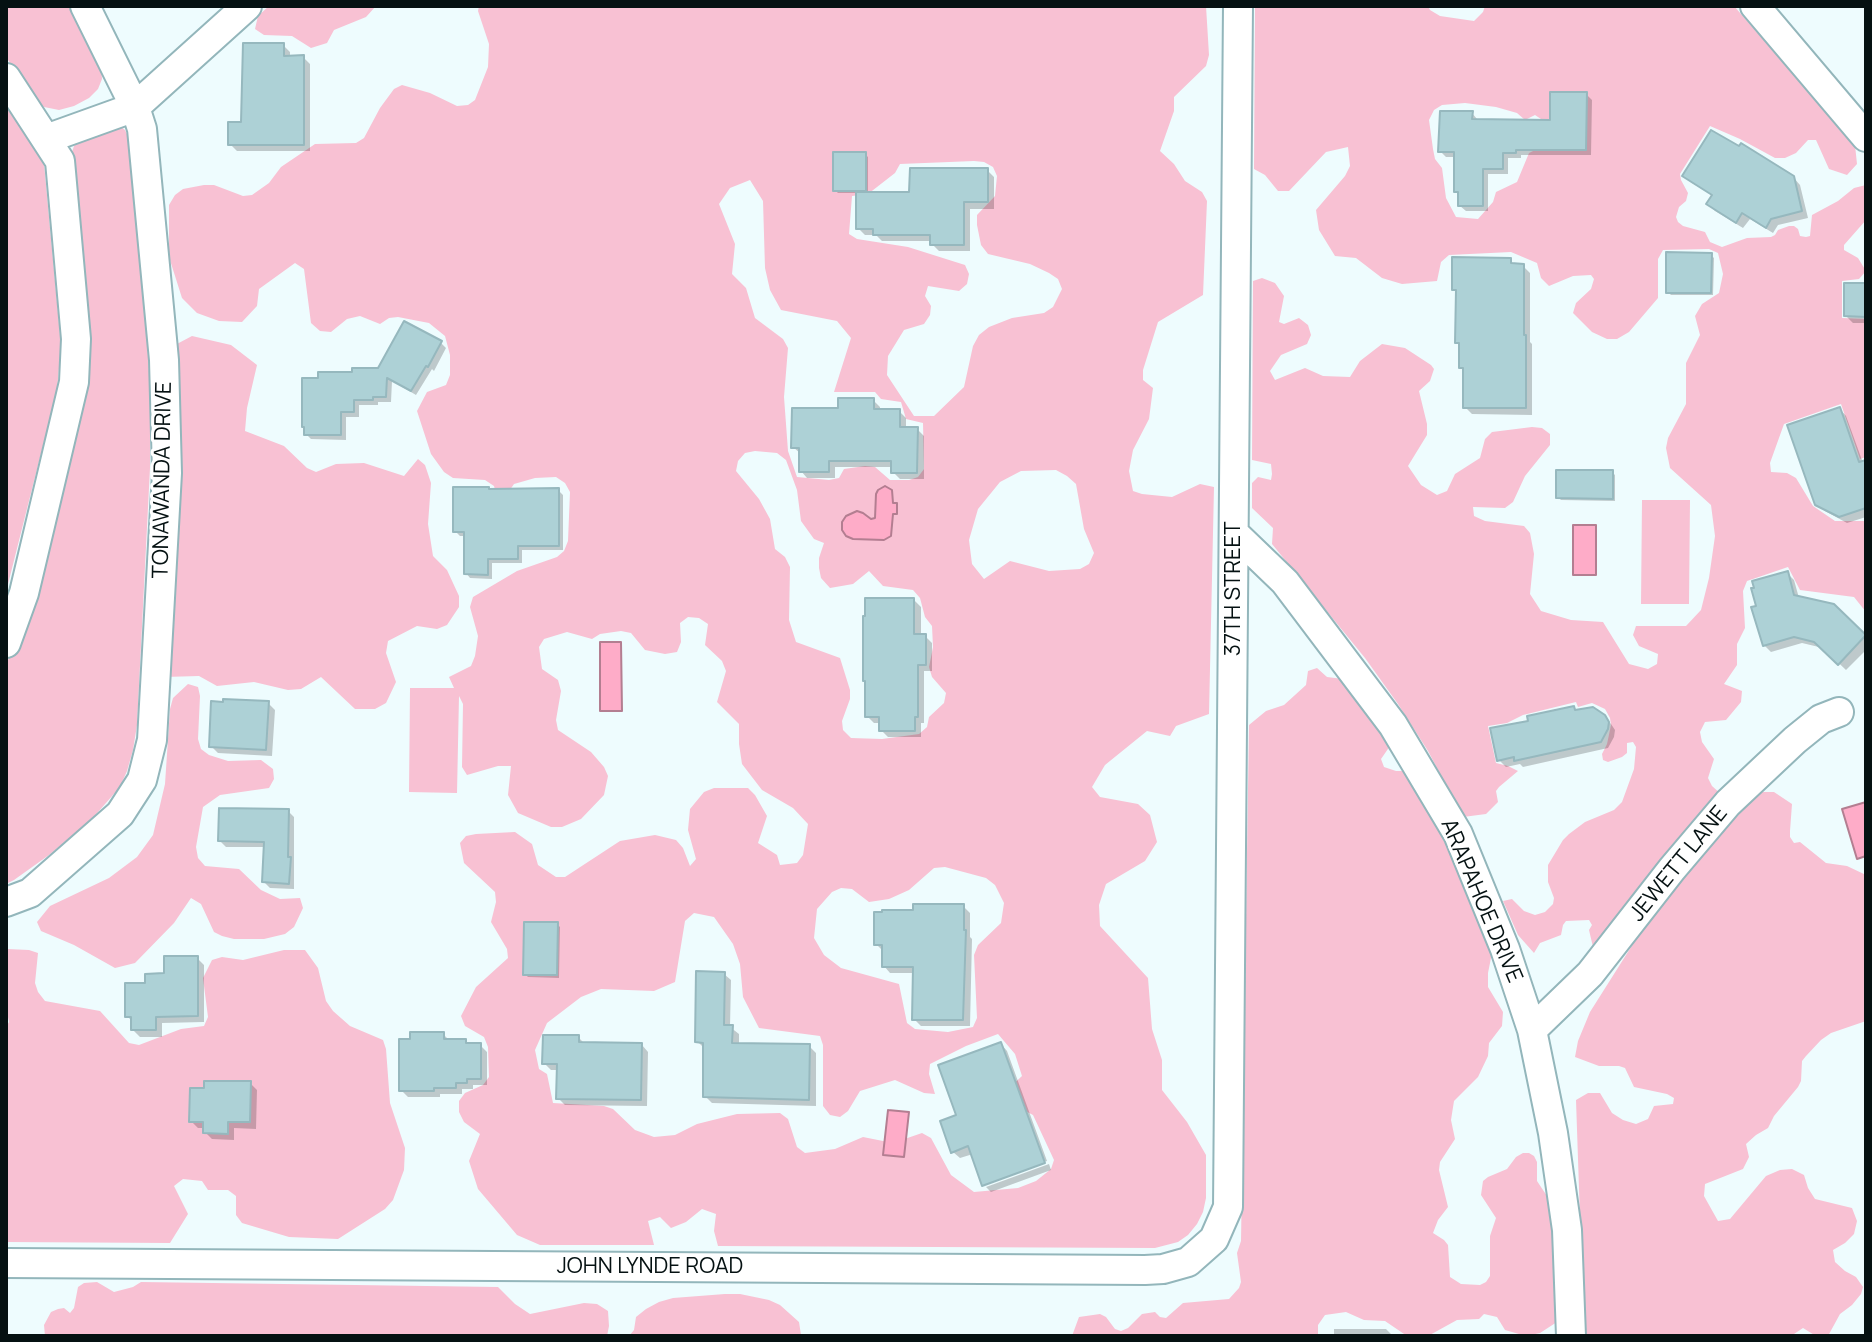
<!DOCTYPE html>
<html>
<head>
<meta charset="utf-8">
<style>
  body { margin:0 }
  #map { position:relative; width:1872px; height:1342px; overflow:hidden; background:#eefcfe; font-family:Manrope,sans-serif }
  canvas { display:block }
  .frame { position:absolute; inset:0; border:8px solid #051112; pointer-events:none }
</style>
</head>
<body>
<div id="map">
<canvas width="1872" height="1342"></canvas>
<div class="frame"></div>
</div>
<script>
const g = document.querySelector('canvas').getContext('2d');
g.lineJoin = 'round';
function paint(path, color) {
  g.fillStyle = color;
  g.fill(path, 'evenodd');
}
function shape(rows) {
  const path = new Path2D();
  for (const r of rows) {
    path.moveTo(r[0], r[1]);
    for (let i = 2; i < r.length; i += 2) path.lineTo(r[i], r[i + 1]);
  }
  return path;
}
function strokePath(path, color, width, dash) {
  g.strokeStyle = color;
  g.lineWidth = width;
  g.lineCap = dash ? 'butt' : 'round';
  g.setLineDash(dash || []);
  g.stroke(path);
}
function drawText(font, color, halo, rows, align = 'center') {
  g.font = font + ' Manrope,sans-serif';
  g.lineWidth = 6;
  g.setLineDash([]);
  g.textBaseline = 'middle';
  g.strokeStyle = halo;
  g.fillStyle = color;
  for (const [text, x, y, turn = 0] of rows) {
    g.save();
    g.translate(x, y);
    g.rotate((+turn || 0) * Math.PI / 180);
    g.textAlign = isNaN(turn) ? turn : align;
    if (halo) g.strokeText(text, 0, 0);
    g.fillText(text, 0, 0);
    g.restore();
  }
}
paint(shape([
  [6,6,71,6,101,62,102,79,98,89,89,98,74,106,59,110,44,107,31,94,6,57],
  [269,6,376,6,366,17,334,30,327,43,311,48,292,36,264,35,255,29,258,16],
  [479,6,1206,6,1209,55,1206,66,1174,97,1174,111,1160,151,1174,164,1185,181,1202,192,1207,201,1203,295,1158,322,1143,370,1143,380,1153,388,1149,419,1133,450,1129,471,1133,491,1142,494,1172,497,1200,484,1214,487,1209,714,1176,726,1170,736,1147,731,1105,765,1092,787,1100,797,1138,804,1150,815,1157,842,1145,861,1106,884,1099,905,1100,926,1148,978,1152,1029,1162,1060,1162,1090,1187,1122,1206,1155,1206,1198,1203,1212,1197,1224,1188,1235,1178,1242,1155,1248,718,1246,714,1231,716,1214,702,1209,686,1222,671,1228,660,1217,648,1221,654,1245,540,1245,517,1235,478,1189,469,1161,480,1134,464,1122,459,1112,459,1101,465,1093,483,1085,489,1077,488,1047,484,1037,465,1026,461,1016,476,987,508,958,507,949,491,922,496,902,495,892,464,863,460,843,466,836,476,834,515,832,532,844,538,865,556,877,565,877,620,841,655,835,676,840,683,848,690,866,696,859,688,830,690,809,704,792,714,788,748,788,755,795,767,816,758,843,777,855,780,865,797,863,803,855,808,824,793,808,762,790,742,764,739,744,739,724,717,702,726,671,722,661,705,645,708,624,699,618,688,617,680,623,681,642,677,652,665,654,645,650,631,633,621,631,600,634,592,639,567,632,544,639,539,647,542,669,558,680,561,691,556,720,558,730,591,752,604,767,608,776,604,795,581,819,562,827,551,827,518,813,508,795,511,766,498,766,467,775,462,767,463,704,459,696,457,793,409,792,410,688,454,688,449,677,471,666,475,656,478,636,470,607,473,597,517,571,557,557,564,551,568,541,570,492,565,483,556,477,535,478,514,484,499,506,494,486,485,480,453,478,444,472,431,454,417,411,427,392,446,385,450,375,450,355,445,336,429,323,398,317,389,318,380,324,360,316,347,319,331,332,320,331,311,323,304,269,295,263,259,289,257,306,242,322,219,321,197,313,182,298,169,257,169,205,175,195,183,189,204,185,214,185,243,196,252,195,269,183,281,167,315,144,356,143,364,138,380,108,394,89,402,85,430,93,457,106,468,105,475,100,488,67,489,44,478,11],
  [974,161,984,162,993,167,997,176,995,196,977,215,977,225,981,245,988,254,1030,264,1049,273,1058,279,1062,289,1053,307,1044,313,1012,318,989,327,979,335,973,346,964,387,934,416,914,416,887,375,888,356,904,330,924,324,930,315,931,306,925,296,928,286,959,291,967,284,969,274,965,265,908,247,857,239,849,234,852,196,868,194,895,173,900,164],
  [750,180,763,201,765,268,770,290,781,310,837,321,851,338,834,392,875,392,881,399,901,402,906,419,923,423,924,469,918,477,909,480,890,480,875,467,865,466,844,469,839,478,829,480,797,477,788,451,784,397,788,348,783,339,755,318,746,288,732,274,735,244,719,204,730,188],
  [755,451,777,453,786,460,797,490,801,521,814,539,824,543,819,558,819,568,821,578,830,588,853,584,869,571,883,586,913,590,920,598,925,617,932,626,933,647,929,667,932,677,946,693,944,703,929,717,927,727,919,734,882,739,851,738,843,730,842,721,850,699,850,690,840,658,796,642,789,620,790,567,785,557,775,549,770,519,759,499,736,471,738,461,745,453],
  [1056,470,1067,476,1076,484,1084,529,1094,553,1089,564,1080,569,1049,571,1010,561,984,579,972,564,969,540,978,509,1000,482,1021,471],
  [945,867,986,878,995,885,1004,903,1001,923,978,945,974,955,977,1018,973,1027,948,1032,915,1029,907,1023,899,984,841,968,824,955,814,938,817,909,832,892,841,888,852,889,869,902,889,899,909,890,934,868],
  [694,913,714,917,733,944,740,964,743,997,759,1028,820,1036,823,1045,823,1106,830,1115,840,1117,848,1111,860,1091,895,1080,924,1093,935,1094,929,1074,930,1064,966,1046,998,1034,1015,1054,1022,1076,1007,1090,1004,1100,1033,1115,1054,1160,1051,1169,1036,1181,1018,1188,974,1192,951,1175,931,1138,922,1133,893,1143,863,1137,835,1149,805,1153,797,1147,788,1119,780,1113,737,1114,697,1124,675,1135,654,1137,635,1130,613,1109,604,1106,553,1103,547,1074,539,1069,535,1050,547,1023,581,997,601,989,654,991,675,982,685,921],
  [1255,6,1428,6,1430,10,1440,16,1474,21,1483,12,1485,6,1734,6,1855,145,1857,164,1847,175,1829,169,1816,140,1808,140,1796,153,1785,158,1775,158,1740,139,1710,126,1680,174,1681,180,1688,193,1686,201,1679,207,1676,217,1678,222,1683,226,1705,232,1710,242,1722,247,1747,238,1771,237,1775,235,1778,230,1789,226,1794,226,1798,229,1800,236,1806,237,1810,236,1812,215,1838,201,1854,188,1866,185,1866,220,1844,245,1844,250,1858,258,1866,271,1859,279,1842,281,1842,318,1866,319,1866,457,1860,459,1841,404,1784,424,1770,463,1771,472,1787,473,1796,478,1813,506,1835,521,1865,521,1866,522,1866,612,1854,597,1800,590,1788,567,1747,581,1743,591,1745,628,1737,644,1737,665,1724,684,1742,691,1741,702,1726,720,1705,722,1700,732,1702,742,1714,759,1708,778,1712,786,1721,794,1593,947,1589,930,1592,925,1589,920,1566,921,1563,925,1561,935,1540,943,1534,953,1518,935,1503,901,1512,899,1524,911,1535,915,1545,912,1553,904,1554,898,1548,882,1548,865,1563,840,1569,834,1585,822,1614,810,1622,802,1634,769,1636,747,1633,742,1627,743,1627,753,1622,757,1608,762,1603,760,1602,754,1607,744,1611,725,1610,718,1605,709,1592,703,1578,707,1576,702,1523,715,1507,723,1488,726,1496,763,1508,766,1518,771,1499,787,1496,791,1498,802,1486,814,1463,817,1428,751,1398,704,1365,658,1272,544,1273,528,1252,508,1252,483,1258,477,1271,480,1272,474,1271,464,1252,460,1253,281,1262,278,1275,283,1284,296,1279,322,1284,324,1299,318,1308,325,1311,335,1307,344,1281,355,1270,371,1275,380,1305,368,1323,376,1350,377,1360,361,1382,344,1405,348,1431,365,1434,369,1430,381,1419,391,1427,424,1427,435,1408,466,1421,485,1437,495,1447,491,1455,474,1480,458,1485,439,1492,432,1532,427,1542,428,1550,434,1550,445,1525,476,1513,502,1505,508,1473,507,1474,516,1485,521,1524,526,1530,533,1534,554,1530,594,1541,611,1571,620,1603,622,1629,664,1648,669,1657,664,1658,654,1639,646,1633,635,1636,626,1686,626,1701,610,1709,578,1715,536,1711,505,1670,468,1666,448,1668,438,1686,404,1686,363,1700,335,1695,316,1702,304,1719,293,1723,274,1718,253,1709,249,1663,250,1658,259,1658,298,1629,332,1617,339,1607,339,1592,332,1573,313,1576,303,1591,289,1594,279,1591,275,1573,276,1549,286,1541,278,1537,263,1511,252,1449,255,1441,262,1437,281,1402,284,1382,278,1356,258,1335,256,1319,230,1316,210,1345,176,1350,166,1348,147,1326,152,1289,191,1278,191,1265,175,1254,169],
  [1465,103,1496,107,1517,113,1525,120,1535,115,1544,121,1537,149,1529,153,1517,182,1496,192,1493,202,1478,219,1456,217,1446,198,1442,168,1435,159,1433,149,1429,120,1434,110,1442,105],
  [6,99,37,146,44,163,61,346,57,390,6,592],
  [118,124,125,130,129,138,143,282,150,387,150,468,137,725,133,750,127,771,120,787,91,820,49,855,14,880,6,884,6,666,25,612,72,429,70,158,74,146,80,139],
  [192,336,231,345,257,365,247,408,245,431,284,446,307,468,316,472,336,464,364,463,404,476,418,459,425,465,431,483,428,524,433,556,447,570,459,596,459,607,447,625,437,629,417,626,388,641,386,653,396,682,386,703,375,709,355,709,321,677,301,689,288,690,254,682,217,686,199,676,164,677,175,345],
  [1642,500,1690,500,1689,604,1641,604],
  [1317,668,1327,677,1343,679,1390,746,1381,759,1384,767,1396,771,1405,771,1420,796,1447,847,1492,953,1488,973,1488,987,1503,1012,1502,1026,1489,1043,1488,1056,1478,1077,1454,1101,1451,1120,1455,1139,1440,1162,1439,1170,1448,1207,1438,1220,1433,1233,1444,1240,1448,1245,1450,1277,1461,1284,1480,1285,1486,1282,1490,1276,1490,1236,1496,1218,1481,1195,1483,1181,1488,1177,1507,1169,1516,1157,1523,1153,1529,1153,1534,1156,1537,1162,1537,1181,1549,1199,1553,1236,1557,1322,1540,1333,1526,1336,1505,1330,1497,1317,1484,1314,1479,1319,1457,1320,1428,1336,1407,1336,1385,1321,1364,1320,1346,1312,1325,1315,1318,1325,1318,1336,1072,1336,1079,1317,1100,1314,1106,1317,1115,1329,1121,1331,1128,1328,1142,1314,1155,1312,1160,1317,1166,1318,1183,1303,1229,1299,1239,1288,1241,1282,1237,1253,1241,1241,1249,725,1266,711,1284,705,1306,685,1308,671],
  [188,684,198,687,200,696,198,739,201,749,209,755,228,761,261,760,273,769,274,779,269,788,220,795,203,807,196,847,198,858,205,866,239,869,261,890,280,899,300,898,303,908,294,927,285,934,264,939,234,939,222,936,214,932,201,904,191,898,174,923,135,963,115,968,74,945,41,931,37,922,50,906,109,878,137,857,153,835,165,784,170,709,173,698],
  [1755,792,1774,792,1792,804,1790,831,1790,837,1794,843,1800,842,1826,863,1847,866,1866,875,1866,1021,1831,1033,1821,1040,1806,1056,1802,1061,1801,1081,1798,1087,1774,1116,1768,1128,1756,1135,1746,1144,1749,1157,1743,1169,1705,1184,1704,1196,1718,1221,1730,1219,1766,1176,1780,1170,1792,1169,1804,1175,1808,1188,1815,1199,1852,1208,1857,1221,1854,1234,1845,1243,1833,1250,1835,1262,1845,1271,1856,1277,1863,1287,1861,1294,1852,1305,1840,1314,1828,1336,1816,1336,1803,1328,1791,1336,1584,1336,1576,1100,1588,1093,1600,1093,1612,1113,1623,1120,1636,1124,1648,1119,1654,1106,1673,1104,1674,1098,1667,1094,1634,1087,1625,1068,1619,1066,1599,1066,1575,1057,1578,1041,1590,1012,1657,906],
  [7,949,29,950,38,953,35,983,38,992,45,1001,100,1011,129,1043,139,1045,181,1029,204,1026,208,1017,203,978,212,960,222,957,243,960,284,950,305,950,318,968,326,1001,333,1011,350,1026,383,1040,386,1049,390,1103,405,1148,404,1170,393,1200,385,1209,338,1239,289,1237,242,1223,236,1215,236,1196,228,1190,208,1190,202,1181,183,1179,174,1186,188,1214,170,1243,6,1242,6,1027,9,1022,6,1007,6,950],
  [97,1282,114,1292,133,1287,141,1282,498,1287,515,1304,530,1314,584,1303,597,1304,608,1311,609,1326,607,1336,45,1336,44,1325,51,1312,58,1309,64,1308,70,1313,74,1308,78,1287,84,1283],
  [725,1294,740,1294,769,1300,780,1305,799,1322,801,1335,629,1336,634,1330,636,1317,646,1309,659,1302,673,1298]
]), '#f8c1d3');
const water = shape([
  [885,486,892,490,893,503,897,503,897,514,893,514,891,536,884,540,853,539,846,536,842,530,842,522,846,516,857,511,863,513,871,519,875,518,876,494,878,490,885,486],
  [1573,525,1596,525,1596,575,1573,575,1573,525],
  [600,642,621,642,622,711,600,711,600,642],
  [1866,802,1866,856,1857,859,1842,809,1866,802],
  [888,1110,909,1112,904,1157,883,1155,888,1110]
]);
paint(water, '#feacc8');
strokePath(water, '#b37e91', 2);
paint(shape([
  [283,45,290,52,290,58,303,57,310,64,310,151,237,151,230,144,243,124],
  [1586,94,1592,100,1591,155,1521,155,1521,158,1508,158,1508,174,1488,174,1488,211,1466,211,1460,206,1460,195,1456,191,1456,157,1446,157,1440,151,1472,113,1477,119,1477,121,1552,122],
  [865,154,868,157,868,194,911,194,987,170,994,177,994,209,970,209,970,251,939,251,932,244,932,241,882,241,876,235,865,235,858,228,858,193,838,193,835,190],
  [1685,176,1793,177,1800,185,1808,218,1778,225,1773,233,1750,219,1743,228,1715,211,1708,204,1714,196,1692,183],
  [1711,255,1714,258,1713,295,1671,295,1668,292],
  [1510,260,1515,265,1523,266,1530,273,1530,342,1532,344,1532,415,1472,414,1465,407,1465,372,1461,367,1461,346,1457,342,1458,293,1454,289],
  [1866,285,1866,323,1853,323,1846,316],
  [441,343,446,348,434,371,432,369,416,395,392,381,391,402,378,402,378,405,359,405,359,417,346,417,346,440,311,439,306,434,354,374,380,370],
  [873,400,880,407,880,411,899,411,906,418,906,429,917,429,924,436,924,479,900,479,893,472,893,467,835,467,835,478,807,478,801,471,801,454,793,447,840,410],
  [1840,409,1846,416,1863,463,1866,462,1866,517,1847,523,1825,511,1817,504],
  [1612,472,1615,475,1615,501,1561,500,1558,497],
  [558,490,563,495,563,550,522,550,522,563,492,563,492,579,470,578,466,573,466,536,460,536,455,531,490,491],
  [1787,573,1794,580,1799,598,1833,606,1866,637,1866,650,1846,670,1823,648,1802,643,1771,652,1764,645,1756,589],
  [914,600,921,607,921,636,925,636,932,643,932,671,924,671,924,723,921,723,921,737,888,737,881,730,881,723,874,723,867,716],
  [268,703,275,710,272,756,218,753,211,746],
  [1574,708,1578,712,1604,716,1611,724,1615,730,1614,737,1608,748,1523,767,1520,764,1506,767,1499,760,1531,722],
  [288,811,294,817,294,889,270,888,264,882,266,847,226,847,220,841],
  [963,906,970,913,970,937,972,939,970,1026,921,1026,914,1019,915,973,890,973,884,966,884,952,876,944],
  [557,924,560,927,559,978,528,977,525,974],
  [197,958,204,965,204,1022,162,1023,162,1037,140,1037,133,1030,133,1022,127,1016,166,975],
  [724,974,731,980,730,1027,739,1034,739,1045,809,1046,816,1053,816,1106,712,1103,705,1096,705,1049,697,1041],
  [443,1034,450,1041,466,1041,470,1045,480,1045,487,1052,487,1085,473,1085,473,1089,462,1089,462,1094,440,1094,440,1097,408,1097,401,1090,412,1041],
  [578,1037,585,1044,642,1045,648,1052,647,1106,565,1105,558,1098,559,1070,551,1070,544,1063],
  [1001,1044,1007,1051,1047,1161,985,1183,985,1186,973,1154,960,1158,953,1152,959,1116],
  [250,1083,257,1090,256,1129,234,1128,234,1140,212,1139,205,1132,205,1128,198,1128,191,1121],
  [1049,1164,1051,1170,991,1192,986,1187],
  [1334,1329,1386,1329,1393,1336,1334,1336]
]), '#0003');
const building = shape([
  [243,43,284,43,284,56,304,55,304,145,228,145,228,122,241,122,243,43],
  [1550,92,1587,92,1586,150,1516,150,1516,153,1503,153,1503,169,1483,169,1483,206,1458,206,1458,192,1454,192,1454,152,1438,152,1440,111,1473,111,1472,119,1550,120,1550,92],
  [1711,130,1739,146,1741,143,1794,176,1802,211,1771,219,1766,228,1742,213,1736,223,1706,204,1712,195,1682,176,1711,130],
  [833,152,866,152,866,191,833,191,833,152],
  [910,168,988,168,988,202,964,202,964,245,930,245,930,235,873,235,873,229,856,229,856,192,909,192,910,168],
  [1666,252,1712,253,1711,293,1666,293,1666,252],
  [1452,257,1511,258,1511,263,1524,264,1524,335,1526,335,1526,408,1463,408,1463,368,1459,368,1459,343,1455,343,1456,290,1452,290,1452,257],
  [1844,283,1866,283,1866,317,1844,316,1844,283],
  [404,321,442,341,428,367,426,366,411,391,387,378,386,397,373,397,373,400,354,400,354,412,341,412,341,435,304,435,304,427,302,427,302,378,318,378,318,372,352,372,352,368,378,368,404,321],
  [838,398,874,398,874,409,900,409,900,427,918,427,917,473,891,473,891,461,829,461,829,472,799,472,799,448,791,448,792,408,838,408,838,398],
  [1840,407,1859,462,1866,460,1866,508,1839,517,1815,505,1787,425,1840,407],
  [1556,470,1613,470,1613,499,1556,498,1556,470],
  [453,487,489,487,489,489,559,488,559,546,518,546,518,559,488,559,488,575,464,574,464,532,453,532,453,487],
  [1788,571,1794,595,1834,604,1866,635,1838,665,1814,642,1794,637,1763,646,1751,607,1756,606,1751,588,1754,588,1752,581,1788,571],
  [865,598,914,598,914,634,926,634,926,665,918,665,918,717,915,717,915,731,879,731,879,717,865,717,865,681,863,681,863,616,865,616,865,598],
  [223,699,269,701,266,750,209,747,211,701,223,702,223,699],
  [1574,706,1575,710,1593,707,1605,715,1609,722,1608,729,1601,742,1514,761,1514,757,1497,761,1490,728,1528,721,1527,716,1574,706],
  [219,808,289,809,288,857,291,857,289,884,262,882,264,842,218,841,219,808],
  [913,904,964,904,964,930,966,930,963,1020,912,1020,913,967,882,967,882,945,874,945,874,912,882,912,882,910,913,910,913,904],
  [524,922,558,922,557,975,523,975,524,922],
  [164,956,198,956,198,1016,156,1017,156,1030,131,1030,131,1017,125,1017,125,983,145,983,145,974,164,973,164,956],
  [696,971,725,972,724,1025,733,1025,732,1043,810,1044,809,1100,703,1097,703,1043,695,1042,696,971],
  [410,1032,444,1032,444,1039,466,1039,466,1043,481,1043,481,1079,467,1079,467,1083,456,1083,456,1088,434,1088,434,1091,399,1091,399,1039,410,1039,410,1032],
  [543,1035,579,1035,579,1042,642,1043,641,1100,556,1099,557,1064,542,1064,543,1035],
  [1001,1042,1045,1163,982,1186,968,1146,951,1153,940,1121,956,1115,938,1065,1001,1042],
  [204,1081,251,1081,250,1122,228,1122,228,1134,203,1133,203,1122,189,1122,190,1088,204,1088,204,1081]
]);
paint(building, '#add1d6');
strokePath(building, '#96b8be', 2);
const street = shape([
  [1755,6,1866,137],
  [6,78,60,161,76,339,74,382,24,593,6,643],
  [46,139,135,107,247,6],
  [1234,533,1285,582,1393,725,1458,834,1505,949,1532,1030,1553,1133,1567,1230,1571,1336],
  [6,902,30,893,120,814,142,780,152,740,167,473,164,360,142,129,135,107,85,6],
  [1532,1030,1590,974,1672,869,1728,803,1795,740,1821,719,1839,712],
  [6,1263,1145,1270,1163,1269,1188,1262,1214,1239,1228,1207,1238,6]
]);
strokePath(street, '#93b6bb', 32);
strokePath(street, '#fff', 28);
drawText('22px', '#051112', '#fff', [
  ["TONAWANDA DRIVE",163,480,-89],
  ["37TH STREET",1234,589,-90],
  ["JEWETT LANE",1679,864,-51],
  ["ARAPAHOE DRIVE",1481,901,67],
  ["JOHN LYNDE ROAD",650,1267]
]);
</script>
</body>
</html>
